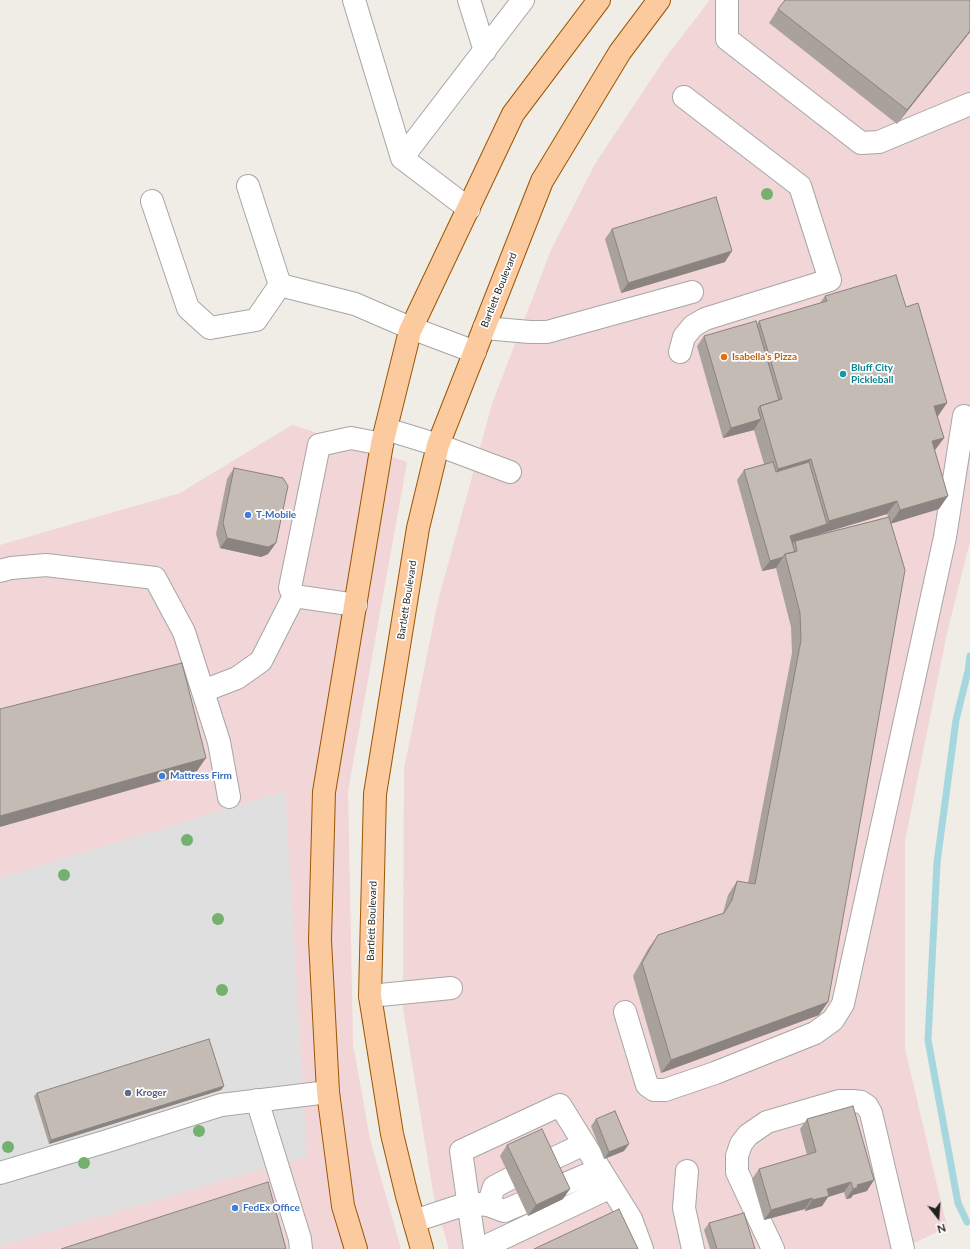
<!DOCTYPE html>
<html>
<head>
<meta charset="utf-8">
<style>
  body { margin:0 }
  #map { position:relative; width:970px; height:1249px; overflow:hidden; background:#f0ece6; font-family:Lato,sans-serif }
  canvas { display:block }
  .north { position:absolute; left:918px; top:1197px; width:40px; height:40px; -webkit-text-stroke:3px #fff; paint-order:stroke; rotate:163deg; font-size:11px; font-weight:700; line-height:16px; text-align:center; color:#1f1f1f }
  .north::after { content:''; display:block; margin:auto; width:14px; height:18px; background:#1f1f1f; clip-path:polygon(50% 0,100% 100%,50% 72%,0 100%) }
</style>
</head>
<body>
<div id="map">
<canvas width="970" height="1249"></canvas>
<div class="north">N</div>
</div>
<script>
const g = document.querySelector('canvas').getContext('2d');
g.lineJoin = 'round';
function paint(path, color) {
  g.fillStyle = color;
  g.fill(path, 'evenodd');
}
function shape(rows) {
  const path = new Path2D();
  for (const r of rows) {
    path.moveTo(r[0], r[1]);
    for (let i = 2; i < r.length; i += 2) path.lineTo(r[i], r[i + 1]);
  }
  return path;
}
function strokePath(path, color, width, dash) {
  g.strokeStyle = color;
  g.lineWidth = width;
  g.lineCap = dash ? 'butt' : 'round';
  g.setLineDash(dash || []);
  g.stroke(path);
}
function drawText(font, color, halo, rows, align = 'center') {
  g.font = font + ' Lato,sans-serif';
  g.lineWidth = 3.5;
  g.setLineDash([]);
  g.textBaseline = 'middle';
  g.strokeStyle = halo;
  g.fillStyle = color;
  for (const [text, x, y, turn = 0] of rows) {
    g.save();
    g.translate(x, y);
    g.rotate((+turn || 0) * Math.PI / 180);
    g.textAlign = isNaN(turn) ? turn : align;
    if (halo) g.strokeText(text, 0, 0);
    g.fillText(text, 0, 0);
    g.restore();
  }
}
paint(shape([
  [710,0,970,0,970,541,947,633,905,841,905,1049,947,1227,902,1249,449,1249,434,1198,403,1008,404,769,438,601,492,404,551,250,595,164,666,57],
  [292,425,347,442,407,462,348,791,353,1044,370,1139,401,1249,0,1249,0,545,180,493]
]), '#f1d5d7');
paint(shape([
  [285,791,307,1156,0,1246,0,878]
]), '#dfdfdf');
strokePath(shape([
  [967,1222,958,1203,928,1040,937,863,956,720,968,671,970,656]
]), '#a6d7de', 7);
const minor = shape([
  [354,0,402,158],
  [469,0,485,51],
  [727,0,727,39,861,143,879,142,970,104],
  [248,186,280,285],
  [152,201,188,308,210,328,256,320,280,285,355,304,406,326,475,352],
  [469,209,402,158,523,0],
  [484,328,530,332,547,332,692,292],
  [680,352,684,337,693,326,705,319,830,280,800,186,684,97],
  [386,429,438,445,510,472],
  [0,571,11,568,46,565,155,578,184,632,219,742,229,797],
  [356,605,294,596,290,588,319,445,351,438,382,444],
  [203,691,237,678,261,661,294,596],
  [370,996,451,988],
  [625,1012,647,1085,654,1090,665,1090,715,1073,815,1033,833,1020,843,1004,945,537,964,416],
  [257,1100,300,1239,301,1249],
  [546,1162,584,1144],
  [687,1171,684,1208,693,1249],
  [0,1173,104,1142,221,1105,328,1092],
  [558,1187,600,1169],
  [488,1205,494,1187,511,1178],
  [414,1221,469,1203,488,1205,504,1211,523,1203],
  [475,1249,461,1151,560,1105,631,1219,642,1249],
  [480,1249,611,1187],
  [773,1249,737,1172,737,1156,741,1144,748,1135,767,1122,839,1101,853,1101,861,1102,867,1106,871,1113,903,1249]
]);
const major = shape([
  [356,1249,343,1206,328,1092,320,940,324,792,382,444,410,331,513,114,599,0],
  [422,1249,407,1196,392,1134,370,996,375,794,418,528,438,445,542,181,620,52,659,0]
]);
strokePath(minor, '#a6a6a6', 24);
strokePath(major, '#9b5700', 24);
strokePath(minor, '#fff', 22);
strokePath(major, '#fcca9f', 22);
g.fillStyle = '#74b06e';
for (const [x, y] of [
  [767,194],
  [187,840],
  [64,875],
  [218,919],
  [222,990],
  [199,1131],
  [8,1147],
  [84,1163]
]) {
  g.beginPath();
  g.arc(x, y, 6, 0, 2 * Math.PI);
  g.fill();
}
paint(shape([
  [970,0,970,32,897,124,769,23,778,9],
  [612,229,725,262,621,293,605,239],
  [825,296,938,416,937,416,944,438,935,450,939,509,891,523,819,1015,661,1073,633,976,648,949,658,935,723,913,728,895,737,881,748,883,792,653,791,627,776,568,762,571,737,480,744,470,764,464,754,430,723,438,697,346,704,336,757,324,759,321,820,303],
  [887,514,888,517,814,536,820,534],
  [234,468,276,543,268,554,261,557,220,548,216,534,227,479],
  [224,1086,221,1090,49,1144,34,1096,37,1093],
  [596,1119,624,1151,604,1159,591,1126],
  [807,1119,867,1191,853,1195,851,1198,846,1199,844,1192,828,1197,822,1206,805,1211,805,1209,764,1220,752,1179,759,1169,807,1155,800,1129],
  [507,1145,563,1199,528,1216,500,1156],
  [709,1223,755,1249,710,1249,704,1230]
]), '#a9a19c');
paint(shape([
  [970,31,970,32,897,124,907,110],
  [732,251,725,262,621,293,628,283],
  [947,403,938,416,925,420,934,406],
  [761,419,754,430,723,438,731,428],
  [944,438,934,451,932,441],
  [811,459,802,473,769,482,778,469],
  [948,496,939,509,890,524,900,510],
  [897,501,887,514,820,534,829,521],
  [827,524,820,534,795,542,795,541,793,543,783,547,790,536],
  [227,538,276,543,268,554,261,557,220,548],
  [783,557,776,568,762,571,770,561],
  [206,758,197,771,0,827,0,816],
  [828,1002,819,1015,661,1073,671,1060],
  [224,1086,221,1090,49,1144,51,1140],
  [629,1144,624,1151,604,1159,609,1152],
  [874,1180,867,1191,853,1195,851,1198,846,1199,853,1189,857,1185],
  [851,1182,844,1192,828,1197,822,1206,805,1211,812,1200,827,1189],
  [570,1189,563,1199,528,1216,536,1205],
  [812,1198,805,1209,764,1220,771,1210]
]), '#8a837f');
const building = shape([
  [785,0,970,0,970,31,907,110,778,9,785,0],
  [716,197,732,251,628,283,612,229,716,197],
  [896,275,906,307,918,303,947,403,934,406,944,438,932,441,948,496,900,510,897,501,829,521,811,459,778,469,760,406,782,399,759,321,827,301,825,296,896,275],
  [756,321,779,400,760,406,758,409,761,419,731,428,704,336,756,321],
  [773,462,776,472,809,462,827,524,790,536,795,552,785,554,783,557,770,561,744,470,773,462],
  [234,468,283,478,288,486,276,543,268,547,227,538,223,523,234,468],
  [889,517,905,570,828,1002,671,1060,642,963,658,935,724,913,732,900,737,881,755,884,801,640,800,613,785,554,797,551,795,541,889,517],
  [182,663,206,758,0,816,0,709,182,663],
  [209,1039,224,1086,51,1140,37,1093,209,1039],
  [853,1106,874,1180,857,1185,858,1187,853,1189,851,1182,827,1189,829,1196,812,1200,812,1198,771,1210,759,1169,816,1152,807,1119,853,1106],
  [615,1111,629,1144,609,1152,596,1119,615,1111],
  [542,1129,570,1189,536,1205,507,1145,542,1129],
  [268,1182,286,1249,61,1249,268,1182],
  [619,1209,638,1249,534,1249,619,1209],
  [744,1213,755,1249,717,1249,709,1223,744,1213]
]);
paint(building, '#c5bbb5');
strokePath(building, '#8a837f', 1);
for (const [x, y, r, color] of [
  [724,357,4,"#e8710a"],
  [843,374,4,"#0f9aa8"],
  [248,515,4,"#3f7fe0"],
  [162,776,4,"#3f7fe0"],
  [128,1093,4,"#5c6f8a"],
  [235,1208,4,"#3f7fe0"]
]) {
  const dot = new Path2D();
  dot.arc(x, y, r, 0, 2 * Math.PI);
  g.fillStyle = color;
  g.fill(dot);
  strokePath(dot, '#fff', 1.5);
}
drawText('10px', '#1f1f1f', '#fff', [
  ["Bartlett Boulevard",499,290,-68],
  ["Bartlett Boulevard",407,600,-81],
  ["Bartlett Boulevard",372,921,-88]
]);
drawText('bold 10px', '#c56008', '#fff', [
  ["Isabella's Pizza",732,357]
], 'left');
drawText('bold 10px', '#0d838f', '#fff', [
  ["Bluff City",851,368],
  ["Pickleball",851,380]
], 'left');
drawText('bold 10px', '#366cbe', '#fff', [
  ["T-Mobile",256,515],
  ["Mattress Firm",170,776],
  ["FedEx Office",243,1208]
], 'left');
drawText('bold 10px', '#4e5e75', '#fff', [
  ["Kroger",136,1093]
], 'left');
</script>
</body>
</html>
